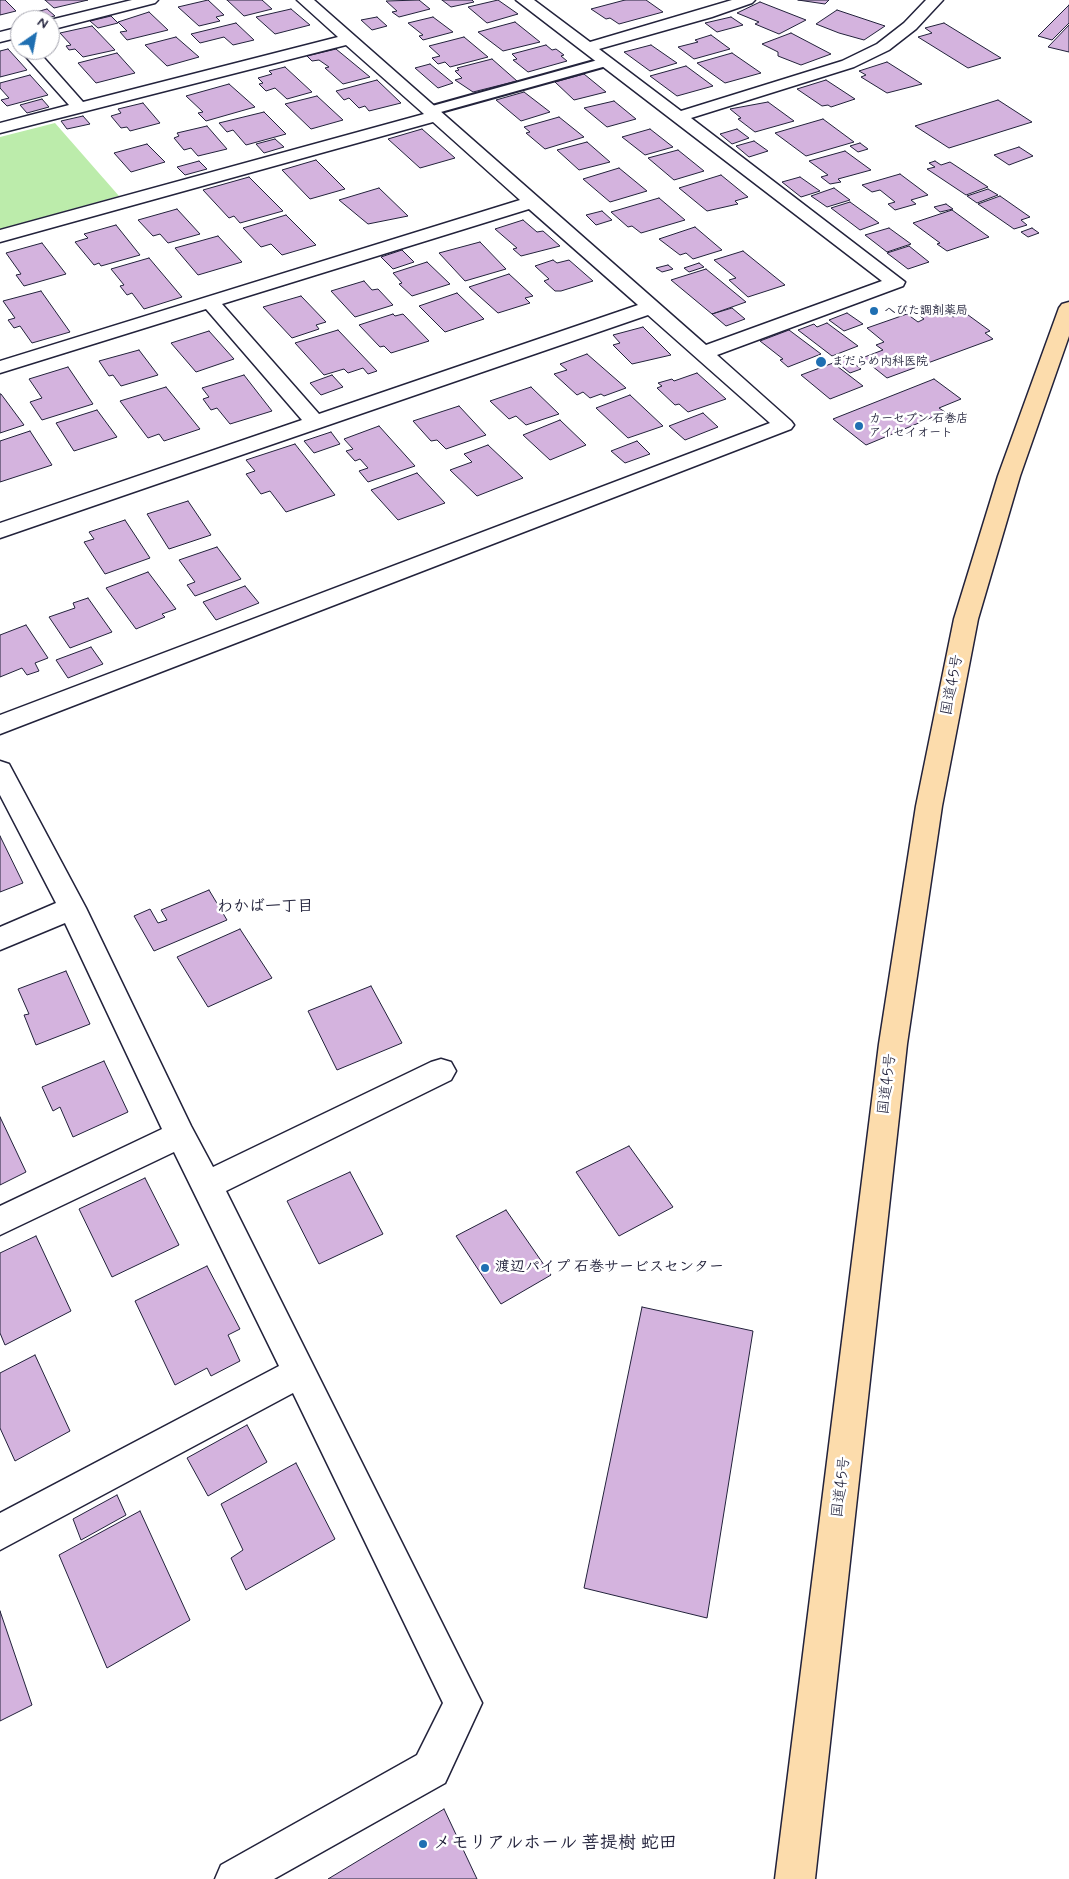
<!DOCTYPE html>
<html>
<head>
<meta charset="utf-8">
<style>
  body { margin:0 }
  #map { position:relative; width:1069px; height:1879px; overflow:hidden; background:#fff; font-family:Mynerve,sans-serif }
  canvas { display:block }
  .north { position:absolute; left:10px; top:10px; width:50px; height:50px; box-sizing:border-box; background:#fff; border:1px solid #a7a7b1; border-radius:50%; rotate:33deg; font-size:14px; font-weight:700; line-height:20px; text-align:center; color:#22223b }
  .north::after { content:''; display:block; margin:auto; width:18px; height:22px; background:#1f6fb2; clip-path:polygon(50% 0,100% 100%,50% 72%,0 100%) }
</style>
</head>
<body>
<div id="map">
<canvas width="1069" height="1879"></canvas>
<div class="north">N</div>
</div>
<script>
const g = document.querySelector('canvas').getContext('2d');
g.lineJoin = 'round';
function paint(path, color) {
  g.fillStyle = color;
  g.fill(path, 'evenodd');
}
function shape(rows) {
  const path = new Path2D();
  for (const r of rows) {
    path.moveTo(r[0], r[1]);
    for (let i = 2; i < r.length; i += 2) path.lineTo(r[i], r[i + 1]);
  }
  return path;
}
function strokePath(path, color, width, dash) {
  g.strokeStyle = color;
  g.lineWidth = width;
  g.lineCap = dash ? 'butt' : 'round';
  g.setLineDash(dash || []);
  g.stroke(path);
}
function drawText(font, color, halo, rows, align = 'center') {
  g.font = font + ' Mynerve,"Klee One",sans-serif';
  g.lineWidth = 5;
  g.setLineDash([]);
  g.textBaseline = 'middle';
  g.strokeStyle = halo;
  g.fillStyle = color;
  for (const [text, x, y, turn = 0] of rows) {
    g.save();
    g.translate(x, y);
    g.rotate((+turn || 0) * Math.PI / 180);
    g.textAlign = isNaN(turn) ? turn : align;
    if (halo) g.strokeText(text, 0, 0);
    g.fillText(text, 0, 0);
    g.restore();
  }
}
paint(shape([
  [55,123,119,196,0,229,0,137]
]), '#bcecab');
const building = shape([
  [0,0,5,0,16,11,0,15,0,0],
  [45,0,88,0,54,8,45,0],
  [208,0,224,15,216,17,220,21,199,26,178,7,208,0],
  [227,0,262,0,272,9,244,16,227,0],
  [419,0,430,9,399,17,392,12,397,11,386,1,419,0],
  [442,0,472,0,474,2,451,7,442,0],
  [498,0,518,14,487,23,468,7,498,0],
  [625,0,646,0,663,12,619,24,610,18,606,19,591,9,625,0],
  [798,0,829,0,825,4,798,0],
  [760,2,806,20,779,34,755,24,759,22,737,13,760,2],
  [1069,5,1069,23,1052,40,1038,36,1069,5],
  [47,9,55,16,35,20,29,14,47,9],
  [291,9,310,25,275,34,256,17,291,9],
  [837,10,885,26,864,40,839,33,816,24,837,10],
  [149,12,168,30,127,40,120,32,127,31,118,22,149,12],
  [111,16,118,23,98,28,90,21,111,16],
  [377,17,387,26,372,30,361,20,377,17],
  [433,17,453,32,423,40,419,36,423,35,408,23,433,17],
  [731,17,743,25,717,32,705,23,731,17],
  [515,22,540,42,503,51,478,32,515,22],
  [236,23,254,40,233,45,224,37,200,43,191,34,236,23],
  [944,23,1001,58,968,68,918,37,932,33,925,28,944,23],
  [1069,25,1069,52,1048,47,1069,25],
  [92,26,115,50,83,57,75,49,69,50,66,46,71,45,60,33,92,26],
  [791,33,831,54,801,65,778,56,778,52,762,44,791,33],
  [711,35,730,49,694,59,678,47,698,42,695,40,711,35],
  [176,37,199,57,167,66,145,45,176,37],
  [464,37,488,57,450,67,445,62,438,64,432,58,440,56,429,46,464,37],
  [546,45,552,50,556,49,564,55,561,56,567,61,528,72,513,60,517,59,512,54,546,45],
  [651,45,677,63,650,71,624,52,651,45],
  [8,49,27,70,0,77,0,51,8,49],
  [336,49,370,77,343,84,325,68,329,67,319,60,312,61,307,56,336,49],
  [117,53,135,73,96,83,78,63,117,53],
  [732,53,761,73,725,83,697,63,732,53],
  [492,59,517,81,473,92,455,80,462,78,455,71,459,70,457,68,492,59],
  [887,62,922,84,887,93,861,77,866,75,859,71,887,62],
  [430,64,453,83,438,88,415,68,430,64],
  [686,66,713,86,677,96,650,76,686,66],
  [285,67,312,92,287,99,275,88,266,91,259,84,263,83,258,78,272,74,269,71,285,67],
  [584,74,606,92,574,100,555,82,584,74],
  [30,75,48,95,7,106,1,100,9,98,0,88,0,83,30,75],
  [377,80,401,103,369,111,365,106,359,108,349,98,344,100,336,91,377,80],
  [826,80,855,99,831,107,828,105,822,106,797,89,826,80],
  [229,84,255,107,206,121,198,113,203,112,186,96,229,84],
  [524,92,550,112,521,121,496,100,524,92],
  [317,96,343,120,311,129,285,104,317,96],
  [42,99,49,107,27,113,20,105,42,99],
  [998,100,1032,122,949,148,915,126,998,100],
  [614,101,636,119,607,127,584,108,614,101],
  [768,102,794,121,755,132,738,119,741,118,730,109,768,102],
  [143,103,160,123,130,131,127,127,121,128,111,116,121,113,118,109,143,103],
  [264,112,286,134,246,145,233,130,227,132,219,123,264,112],
  [83,116,90,124,67,129,61,121,83,116],
  [559,117,584,137,545,149,526,133,530,132,524,127,559,117],
  [823,119,854,142,806,156,775,133,823,119],
  [207,126,227,149,198,156,191,148,184,150,174,138,179,136,177,133,207,126],
  [422,129,455,158,420,168,388,139,422,129],
  [650,129,673,147,645,155,622,137,650,129],
  [737,129,749,138,732,144,720,134,737,129],
  [275,139,284,147,264,153,256,144,275,139],
  [754,141,768,151,749,157,736,146,754,141],
  [587,142,610,162,579,170,557,150,587,142],
  [860,143,868,149,858,152,850,146,860,143],
  [147,144,165,162,131,172,114,153,147,144],
  [1019,147,1033,156,1009,165,994,155,1019,147],
  [678,150,704,171,674,180,648,158,678,150],
  [845,151,871,170,838,179,841,182,830,184,821,177,828,175,809,161,845,151],
  [316,160,345,189,310,199,282,170,316,160],
  [199,161,207,169,185,175,177,167,199,161],
  [935,161,941,165,950,162,988,187,966,195,927,169,935,167,929,163,935,161],
  [619,168,647,191,610,202,583,179,619,168],
  [900,174,928,195,911,200,916,204,895,210,888,204,895,202,880,190,872,192,862,185,900,174],
  [721,175,748,197,735,201,738,204,707,211,679,188,721,175],
  [249,177,283,211,240,223,234,216,229,218,203,190,249,177],
  [800,177,820,191,801,197,782,182,800,177],
  [379,188,408,216,368,224,339,200,379,188],
  [834,188,850,200,827,207,811,196,834,188],
  [988,189,998,195,977,203,967,196,988,189],
  [1000,196,1030,217,1021,220,1027,225,1014,229,978,204,1000,196],
  [659,198,685,220,641,233,632,226,628,227,611,212,659,198],
  [850,202,879,223,860,230,831,208,850,202],
  [946,204,953,209,940,212,934,207,946,204],
  [177,209,200,234,168,243,160,234,153,236,138,220,177,209],
  [952,210,989,237,947,251,937,244,940,243,913,223,952,210],
  [602,211,612,220,596,225,586,215,602,211],
  [286,215,316,245,282,255,271,244,261,247,243,228,286,215],
  [523,220,537,232,543,231,560,246,521,256,513,249,517,248,495,229,523,220],
  [116,225,140,255,101,266,99,263,94,265,75,242,88,238,84,234,116,225],
  [695,227,722,250,693,259,686,253,680,255,659,239,695,227],
  [889,228,911,244,887,252,865,235,889,228],
  [1032,228,1039,233,1028,237,1021,232,1032,228],
  [218,236,242,262,198,275,175,248,218,236],
  [480,242,506,269,465,281,439,253,480,242],
  [42,243,66,274,24,286,16,275,21,274,6,253,42,243],
  [909,246,929,262,908,269,887,253,909,246],
  [402,250,414,262,393,269,381,257,402,250],
  [743,251,785,285,748,297,729,280,736,278,714,260,743,251],
  [149,258,182,297,144,309,132,293,127,295,120,286,124,285,111,269,149,258],
  [553,260,557,263,569,260,593,281,561,291,555,291,544,281,549,279,535,266,553,260],
  [427,262,450,284,412,296,399,284,402,283,393,273,427,262],
  [699,263,704,267,689,272,684,268,699,263],
  [668,265,673,269,662,272,656,268,668,265],
  [706,269,746,302,712,314,671,280,706,269],
  [509,274,533,296,525,298,530,303,498,313,469,287,509,274],
  [364,281,372,290,378,289,393,305,355,317,331,291,364,281],
  [41,291,70,332,32,343,20,326,14,328,8,320,15,318,3,301,41,291],
  [457,293,484,319,445,332,419,306,457,293],
  [301,296,326,322,316,325,319,329,292,338,263,307,301,296],
  [732,308,745,319,726,326,712,314,732,308],
  [941,308,953,317,964,312,990,331,985,333,993,339,887,378,862,358,883,350,876,345,884,342,867,328,907,314,918,322,924,319,920,316,941,308],
  [847,313,863,324,844,331,829,320,847,313],
  [393,314,395,316,403,314,429,341,391,353,384,346,380,347,359,325,393,314],
  [827,323,858,346,832,356,798,330,814,324,817,327,827,323],
  [643,327,671,355,632,364,613,345,620,343,613,335,643,327],
  [338,330,377,371,368,374,363,368,348,373,344,369,324,375,295,343,338,330],
  [789,330,821,354,788,367,780,360,783,359,760,341,789,330],
  [209,331,234,359,196,372,171,343,209,331],
  [139,350,158,375,121,386,113,375,109,376,99,361,139,350],
  [587,354,626,388,604,396,601,394,590,398,583,392,577,395,554,374,567,370,560,364,587,354],
  [845,356,861,369,850,373,834,360,845,356],
  [833,363,863,386,830,399,801,375,833,363],
  [68,367,93,404,42,420,30,402,42,398,29,379,68,367],
  [697,373,726,399,688,412,679,404,675,405,657,388,662,386,658,383,672,379,674,381,697,373],
  [244,375,272,411,230,424,217,408,211,410,203,399,209,397,202,388,244,375],
  [332,375,343,387,321,395,310,383,332,375],
  [934,379,961,399,939,408,945,412,866,445,833,419,934,379],
  [166,387,200,429,164,441,159,434,148,438,120,401,166,387],
  [531,387,559,414,526,425,516,416,509,419,490,401,531,387],
  [0,394,1,394,24,425,0,433,0,394],
  [630,395,663,426,628,438,596,408,630,395],
  [459,406,486,435,446,449,437,440,431,441,413,421,459,406],
  [97,410,117,437,74,451,56,423,97,410],
  [703,413,718,427,685,440,669,426,703,413],
  [560,420,586,445,550,460,523,435,560,420],
  [379,426,415,466,368,482,359,471,368,468,360,459,355,461,346,451,353,449,344,439,379,426],
  [30,431,52,465,0,482,0,441,30,431],
  [331,432,340,444,314,453,304,441,331,432],
  [637,441,650,454,625,463,611,451,637,441],
  [295,444,335,495,286,512,270,491,261,494,246,474,255,471,246,460,295,444],
  [488,445,523,478,477,496,450,470,472,462,464,454,488,445],
  [417,473,445,503,398,520,371,490,417,473],
  [188,501,211,535,169,549,147,514,188,501],
  [125,520,150,558,105,574,84,542,94,539,89,532,125,520],
  [217,547,241,579,195,596,187,585,195,582,179,560,217,547],
  [148,572,176,609,162,614,165,617,136,629,106,588,148,572],
  [245,586,259,603,216,620,203,602,245,586],
  [88,598,112,632,70,648,49,617,75,608,73,603,88,598],
  [26,625,48,658,35,663,39,671,27,675,22,668,0,677,0,635,26,625],
  [91,647,103,664,68,678,56,660,91,647],
  [0,836,23,883,0,892,0,836],
  [209,890,227,920,154,951,134,916,150,909,158,923,167,920,161,910,209,890],
  [240,929,272,978,208,1007,177,957,240,929],
  [66,971,90,1024,36,1045,24,1015,29,1014,18,989,66,971],
  [371,986,402,1043,337,1070,308,1011,371,986],
  [104,1061,128,1112,73,1137,60,1107,53,1111,42,1087,104,1061],
  [0,1117,26,1172,0,1185,0,1117],
  [629,1146,673,1207,619,1236,576,1172,629,1146],
  [350,1172,383,1234,319,1264,287,1201,350,1172],
  [145,1178,179,1245,112,1277,79,1209,145,1178],
  [506,1210,551,1275,501,1304,456,1236,506,1210],
  [36,1236,71,1311,5,1345,0,1333,0,1253,36,1236],
  [207,1266,240,1329,228,1335,240,1361,211,1376,207,1368,175,1385,135,1301,207,1266],
  [642,1307,753,1331,707,1618,584,1588,642,1307],
  [35,1355,70,1431,15,1461,0,1428,0,1373,35,1355],
  [247,1425,267,1462,208,1496,187,1458,247,1425],
  [296,1463,335,1539,246,1590,231,1558,243,1550,221,1504,296,1463],
  [117,1495,126,1515,81,1540,73,1519,117,1495],
  [140,1511,190,1620,107,1668,59,1555,140,1511],
  [0,1611,32,1705,0,1721,0,1611],
  [444,1809,477,1879,328,1879,444,1809]
]);
paint(building, '#d4b3de');
strokePath(building, '#22223b', 1);
const lane = shape([
  [605,58,610,59,612,62,610,65,430,115,423,111,425,108,605,58]
]);
const street = shape([
  [132,0,158,0,155,3,50,30,50,20,132,0],
  [297,0,314,0,706,345,882,281,516,0,534,0,590,42,732,0,755,0,752,3,712,17,599,49,681,111,842,61,877,44,904,23,926,0,943,0,916,29,889,50,854,67,691,118,905,282,903,286,717,355,791,421,794,425,791,429,0,734,0,715,770,423,648,315,0,538,0,523,302,420,206,309,0,373,0,361,520,200,433,122,0,242,0,230,424,114,346,45,0,133,0,123,69,105,20,50,37,50,83,102,338,37,297,0],
  [529,209,638,305,319,414,222,304,529,209],
  [20,27,20,37,0,42,0,32,20,27],
  [0,761,9,764,86,908,191,1126,213,1167,431,1062,441,1059,451,1062,456,1071,451,1080,226,1191,482,1703,445,1783,274,1879,215,1879,221,1865,417,1755,443,1703,293,1393,0,1550,0,1513,279,1366,174,1152,0,1235,0,1206,162,1129,65,923,0,950,0,927,56,903,0,795,0,761]
]);
const highway = shape([
  [1069,302,1069,336,1020,476,978,619,942,806,907,1044,815,1879,775,1879,879,1044,916,806,954,619,998,476,1059,308,1062,304,1069,302]
]);
strokePath(lane, '#22223b', 4);
strokePath(street, '#22223b', 3);
strokePath(highway, '#22223b', 3);
paint(lane, '#fff');
paint(street, '#fff');
paint(highway, '#fcdcac');
for (const [x, y, r, color] of [
  [874,311,5,"#1f6fb2"],
  [821,362,6,"#1f6fb2"],
  [859,426,5,"#1f6fb2"],
  [485,1268,5,"#1f6fb2"],
  [423,1844,5,"#1f6fb2"]
]) {
  const dot = new Path2D();
  dot.arc(x, y, r, 0, 2 * Math.PI);
  g.fillStyle = color;
  g.fill(dot);
  strokePath(dot, '#fff', 2);
}
drawText('bold 12px', '#22223b', '#fff', [
  ["へびた調剤薬局",884,311],
  ["まだらめ内科医院",832,362],
  ["カーセブン 石巻店",869,419],
  ["アイセイオート",869,433]
], 'left');
drawText('15px', '#22223b', '#fff', [
  ["国道45号",953,685,-79],
  ["国道45号",888,1084,-83],
  ["国道45号",842,1487,-83]
]);
drawText('bold 15px', '#22223b', '#fff', [
  ["渡辺パイプ 石巻サービスセンター",495,1268]
], 'left');
drawText('bold 16px', '#22223b', '#fff', [
  ["わかば一丁目",265,908]
]);
drawText('bold 18px', '#22223b', '#fff', [
  ["メモリアルホール 菩提樹 蛇田",433,1844]
], 'left');
</script>
</body>
</html>
